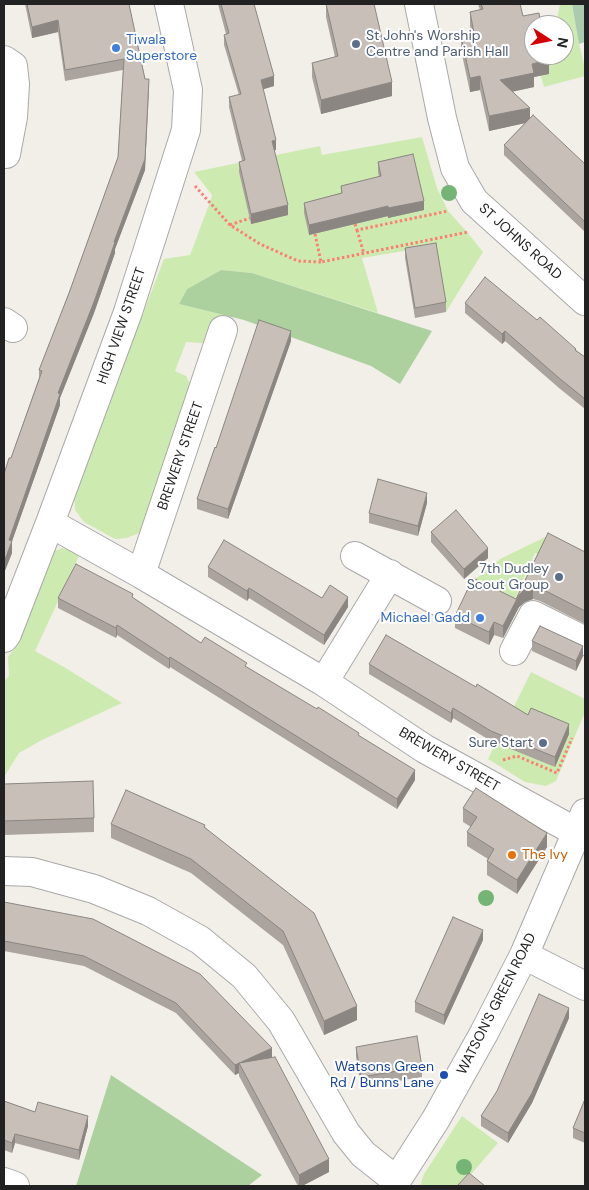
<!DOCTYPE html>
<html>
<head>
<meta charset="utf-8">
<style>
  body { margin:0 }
  #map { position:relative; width:589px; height:1190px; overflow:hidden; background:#f2efe9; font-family:"DM Sans",sans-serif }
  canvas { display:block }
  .frame { position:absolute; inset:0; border:5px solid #222; pointer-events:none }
  .north { position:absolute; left:524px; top:15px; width:50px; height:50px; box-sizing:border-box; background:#fff; border:1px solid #a7a7a7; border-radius:50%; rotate:101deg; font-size:14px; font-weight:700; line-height:20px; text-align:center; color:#222 }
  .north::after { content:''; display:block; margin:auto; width:18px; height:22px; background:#d40000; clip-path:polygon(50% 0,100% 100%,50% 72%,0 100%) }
</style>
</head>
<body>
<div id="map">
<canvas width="589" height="1190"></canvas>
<div class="frame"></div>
<div class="north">N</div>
</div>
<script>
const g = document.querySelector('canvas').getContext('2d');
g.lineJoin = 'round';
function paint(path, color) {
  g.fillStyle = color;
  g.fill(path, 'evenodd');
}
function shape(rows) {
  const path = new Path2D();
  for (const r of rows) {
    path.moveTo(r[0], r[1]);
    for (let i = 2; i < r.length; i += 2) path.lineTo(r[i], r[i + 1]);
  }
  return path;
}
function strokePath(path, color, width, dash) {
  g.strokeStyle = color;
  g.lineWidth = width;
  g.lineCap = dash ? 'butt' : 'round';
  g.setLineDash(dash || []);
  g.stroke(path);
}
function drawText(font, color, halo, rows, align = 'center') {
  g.font = font + ' "DM Sans",sans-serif';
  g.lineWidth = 4;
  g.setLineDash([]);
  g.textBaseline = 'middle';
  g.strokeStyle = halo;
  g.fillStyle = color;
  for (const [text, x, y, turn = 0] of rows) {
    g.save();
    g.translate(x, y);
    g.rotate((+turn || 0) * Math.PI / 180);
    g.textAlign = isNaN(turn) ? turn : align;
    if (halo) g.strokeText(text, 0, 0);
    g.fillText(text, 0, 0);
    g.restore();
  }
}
paint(shape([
  [560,4,572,4,579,44,585,68,585,76,544,87,541,76,549,74,545,55,564,55,564,25,556,25],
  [422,137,437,188,448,211,467,232,483,252,446,312,422,248,362,258,378,313,252,273,221,270,187,289,179,304,224,315,214,338,202,343,186,342,175,371,186,376,191,386,145,525,139,533,127,538,115,539,84,522,75,510,74,493,164,259,190,255,210,202,212,195,194,172,320,146,322,155],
  [545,537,548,546,543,556,535,553,514,601,473,581,500,559],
  [62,548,72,550,79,556,35,651,64,667,122,703,42,740,19,753,4,777,4,681,9,676,8,657,20,641,42,572,50,553],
  [531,672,585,699,585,712,556,781,546,786,525,782,488,759],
  [462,1116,498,1143,461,1186,420,1186,424,1174]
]), '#cdebb0');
paint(shape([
  [221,270,252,273,432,331,400,384,371,366,244,320,179,304,187,289],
  [111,1075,262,1175,248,1186,76,1186]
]), '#add19e');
paint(shape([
  [572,4,585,4,585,42,579,44]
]), '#aacbaf');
const minor = shape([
  [419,4,442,118,455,168,474,201,585,301],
  [4,60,13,66,15,84,13,117,6,154],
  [4,322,13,328],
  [50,523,141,574,324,682,425,749,578,833],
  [355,556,437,601],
  [141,574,223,330],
  [4,638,7,634,50,523,128,312,186,130,188,90,169,4],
  [514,651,533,615,585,641],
  [324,682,390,574],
  [4,871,32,872,94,889,148,911,200,940,244,976,281,1021,346,1133,363,1154,397,1181],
  [524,955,585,986],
  [4,1182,15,1186],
  [393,1186,436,1119,484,1033,524,955,585,813]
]);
strokePath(minor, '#a9a9a9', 30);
strokePath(shape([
  [195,186,230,225,260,244,298,261,321,262],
  [355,224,357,230,448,211],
  [230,225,250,218],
  [357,230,364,254],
  [315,234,321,262,468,232],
  [503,760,517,756,557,773,572,738]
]), '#fa8072', 3, [2.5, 2.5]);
strokePath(minor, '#fff', 28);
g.fillStyle = '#74b475';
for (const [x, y] of [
  [449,193],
  [486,898],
  [464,1167]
]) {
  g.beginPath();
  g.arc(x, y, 8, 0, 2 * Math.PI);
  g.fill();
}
paint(shape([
  [25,4,129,4,145,79,149,90,145,170,115,249,115,253,94,313,60,398,60,405,12,541,12,553,4,573,4,474,11,458,39,378,39,370,69,293,118,157,123,70,65,81,58,32,32,38],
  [218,4,254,4,274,86,263,89,276,150,274,150,288,215,251,224,239,172,239,162,242,161,229,107,229,97,239,95,224,45,224,35,226,34],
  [326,4,392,96,321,114,312,77,312,63,335,57,326,17],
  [478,4,520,4,523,16,549,74,534,77,534,87,512,92,530,118,585,164,585,232,504,155,504,145,525,123,489,131,480,90,470,92,461,50,461,36,472,34,470,26,470,12,480,10],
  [378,162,424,210,388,218,388,216,309,235,304,213,304,203,341,193,341,186,379,177,378,172],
  [405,248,446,302,446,312,415,318,405,258],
  [465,303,537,320,585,357,585,409,559,388,505,341,502,344,465,313],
  [291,341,228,519,197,509,197,499,216,448],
  [427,503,418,536,369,523,369,513],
  [431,532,488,558,464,579,431,542],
  [548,533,585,552,585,624,540,601,533,599,525,602,519,607,503,638,494,635,489,645,455,628,455,616,516,599],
  [208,567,322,598,348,607,324,645,249,598,247,601,208,577],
  [58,598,133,599,201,643,247,667,359,736,415,780,397,809,170,667,169,669,117,635,116,638,58,608],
  [532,641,583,656,576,671,532,651],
  [369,664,528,715,569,734,555,767,491,741,453,718,451,723,369,674],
  [4,784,94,818,94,832,4,835],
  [463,808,547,847,517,894,487,875,487,861,488,859,467,846,467,832,471,827,463,822],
  [111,824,205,827,357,1020,324,1035,283,945,191,873,111,838],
  [4,902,272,1058,329,1172,302,1186,298,1186,239,1076,239,1073,235,1075,176,1013,84,966,4,951],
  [483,940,444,1025,415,1012,415,1002],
  [569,1018,532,1103,508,1143,481,1126,481,1116],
  [356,1047,422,1067,422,1077,361,1087,356,1057],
  [585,1099,585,1143,573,1138,573,1128],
  [4,1101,35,1112,88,1126,79,1160,15,1143,12,1153,4,1150]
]), '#aba49e');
paint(shape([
  [58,20,58,32,32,38,32,27],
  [549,60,549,74,534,77,534,87,500,94,500,80,532,64],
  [274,76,274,86,261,90,261,80],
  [480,76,480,90,470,92,470,78],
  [149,79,145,170,115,249,115,253,94,313,60,398,60,405,10,547,12,541,12,553,4,573,4,562,9,540,58,393,114,242],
  [392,82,392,96,321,114,321,100],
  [530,108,530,122,489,131,489,116],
  [276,140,276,150,272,151,272,141],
  [424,201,424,210,388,218,388,208],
  [288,205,288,215,251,224,251,214],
  [388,206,388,216,309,235,309,225],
  [291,331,291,341,228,519,228,509],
  [505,331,505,341,502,344,502,334],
  [427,493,427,503,418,536,418,526],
  [488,548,488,558,464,579,464,569],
  [533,587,533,599,525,602,519,607,503,638,503,626,519,595,525,589],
  [249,588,249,598,247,601,247,591],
  [348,597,348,607,324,645,324,635],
  [494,622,494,635,489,645,489,632],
  [117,625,117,635,116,638,116,628],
  [583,646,583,656,576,671,576,661],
  [170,657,170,667,169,669,169,659],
  [453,708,453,718,451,723,451,713],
  [569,724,569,734,555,767,555,757],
  [415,770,415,780,397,809,397,799],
  [547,833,547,847,517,894,517,880],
  [483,930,483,940,444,1025,444,1015],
  [357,1006,357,1020,324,1035,324,1021],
  [569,1008,569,1018,532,1103,508,1143,508,1133],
  [272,1048,272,1058,239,1063],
  [239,1063,239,1073,235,1075,235,1065],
  [88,1116,88,1126,79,1160,79,1150],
  [15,1134,15,1143,12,1153,12,1143],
  [329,1159,329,1172,302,1186,299,1186,299,1175]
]), '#8b8681');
const building = shape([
  [27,4,129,4,145,79,149,79,145,159,114,242,115,242,94,302,58,393,60,394,9,540,12,541,4,562,4,474,9,458,11,458,42,371,39,370,69,293,118,157,124,59,65,70,58,20,32,27,27,4],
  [221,4,254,4,274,76,261,80,276,140,272,141,288,205,251,214,239,162,245,160,229,97,241,94,224,35,229,33,221,4],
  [326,4,374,4,392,82,321,100,312,63,338,56,326,4],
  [481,4,520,4,523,16,539,13,541,25,534,25,534,55,548,55,549,60,532,64,534,73,500,80,530,108,489,116,480,76,470,78,461,36,474,33,470,12,483,9,481,4],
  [533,115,585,164,585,222,504,145,533,115],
  [413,154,424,201,388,208,388,206,309,225,304,203,342,193,341,186,381,176,378,162,413,154],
  [436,243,446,302,415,308,405,248,436,243],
  [485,277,537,320,540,317,576,349,575,350,585,357,585,399,559,378,505,331,502,334,465,303,485,277],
  [259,320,291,331,228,509,197,499,215,447,216,448,259,320],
  [378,479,427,493,418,526,369,513,378,479],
  [456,510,488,548,464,569,431,532,456,510],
  [548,533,585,552,585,611,540,588,533,587,525,589,519,595,503,626,494,622,489,632,455,616,473,578,516,599,548,533],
  [224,540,322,598,330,585,348,597,324,635,249,588,247,591,208,567,224,540],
  [76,564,133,594,132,597,201,643,205,637,247,663,245,666,317,709,318,707,359,733,358,735,415,770,397,799,170,657,169,659,117,625,116,628,58,598,76,564],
  [540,626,583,646,576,661,532,641,540,626],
  [386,635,476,687,477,684,528,715,531,708,569,724,555,757,491,731,453,708,451,713,369,664,386,635],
  [93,781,94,818,4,821,4,784,93,781],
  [476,788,547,833,517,880,487,861,494,849,467,832,477,817,463,808,476,788],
  [126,790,205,825,204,827,314,913,357,1006,324,1021,283,931,191,859,111,824,126,790],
  [4,902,93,919,200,974,272,1048,235,1065,176,1003,84,956,4,941,4,902],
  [453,917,483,930,444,1015,415,1002,453,917],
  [539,994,569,1008,532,1093,508,1133,481,1116,497,1091,539,994],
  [417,1036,422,1067,361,1077,356,1047,417,1036],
  [275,1057,329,1159,299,1175,239,1063,275,1057],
  [585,1099,585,1133,573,1128,585,1099],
  [4,1101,35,1112,38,1102,88,1116,79,1150,15,1134,12,1143,4,1140,4,1101],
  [469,1173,485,1186,457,1186,469,1173]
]);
paint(building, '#c7bfb8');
strokePath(building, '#8b8681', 1);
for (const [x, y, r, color] of [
  [356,44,5,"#5c6f8a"],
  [116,48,5,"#3f7fe0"],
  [559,577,5,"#5c6f8a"],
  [480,618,5,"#3f7fe0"],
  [543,743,5,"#5c6f8a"],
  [512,855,5,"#e8710a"],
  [444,1075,5,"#1a4fb4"]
]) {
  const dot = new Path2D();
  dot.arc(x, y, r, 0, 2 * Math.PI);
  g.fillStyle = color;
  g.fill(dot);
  strokePath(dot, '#fff', 2);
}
drawText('14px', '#4e5e75', '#fff', [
  ["St John's Worship",366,36,"left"],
  ["Centre and Parish Hall",366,52,"left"],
  ["7th Dudley",549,569],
  ["Scout Group",549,585],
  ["Sure Start",533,743]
], 'right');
drawText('14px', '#366cbe', '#fff', [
  ["Tiwala",126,40],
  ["Superstore",126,56],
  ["Michael Gadd",470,618,"right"]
], 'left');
drawText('14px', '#222', '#fff', [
  ["ST JOHNS ROAD",520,242,42],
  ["HIGH VIEW STREET",122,326,-71],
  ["BREWERY STREET",181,456,-71],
  ["BREWERY STREET",449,760,30],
  ["WATSON'S GREEN ROAD",497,1004,-63]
]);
drawText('14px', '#c56008', '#fff', [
  ["The Ivy",522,855]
], 'left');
drawText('14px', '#164399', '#fff', [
  ["Watsons Green",434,1067],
  ["Rd / Bunns Lane",434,1083]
], 'right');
</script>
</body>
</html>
